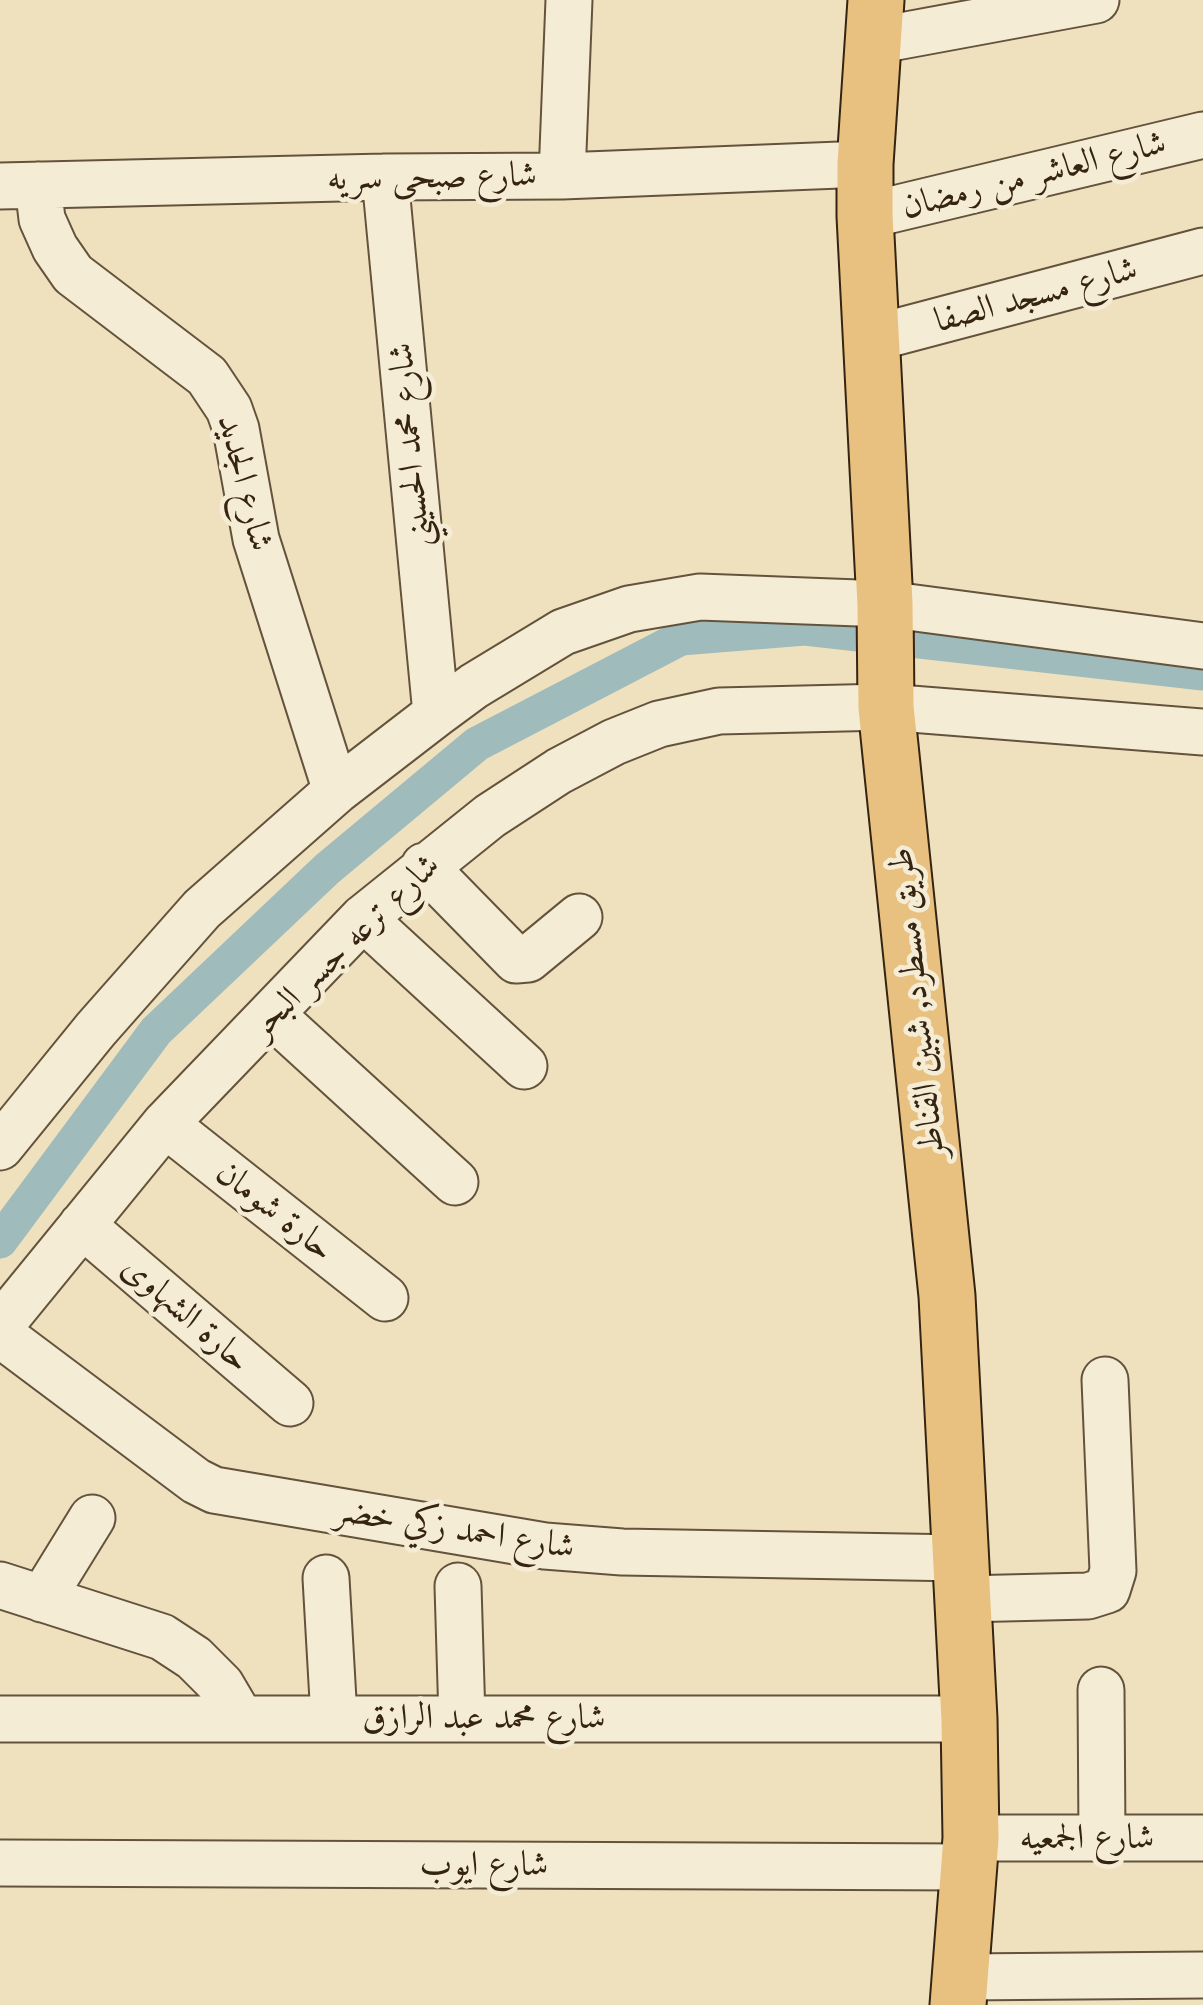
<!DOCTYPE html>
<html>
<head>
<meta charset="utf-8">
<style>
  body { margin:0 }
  canvas { display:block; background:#efe1be }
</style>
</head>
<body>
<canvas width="1203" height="2005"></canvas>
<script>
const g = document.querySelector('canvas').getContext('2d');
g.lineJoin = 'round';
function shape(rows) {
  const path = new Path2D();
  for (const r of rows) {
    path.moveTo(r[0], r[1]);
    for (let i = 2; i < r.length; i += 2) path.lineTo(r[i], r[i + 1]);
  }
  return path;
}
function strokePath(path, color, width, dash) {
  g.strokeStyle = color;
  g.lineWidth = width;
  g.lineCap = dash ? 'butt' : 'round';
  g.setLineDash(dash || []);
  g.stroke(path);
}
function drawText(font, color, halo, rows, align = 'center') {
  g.font = font + ' "Libre Caslon Text",Amiri,serif';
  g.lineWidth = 9;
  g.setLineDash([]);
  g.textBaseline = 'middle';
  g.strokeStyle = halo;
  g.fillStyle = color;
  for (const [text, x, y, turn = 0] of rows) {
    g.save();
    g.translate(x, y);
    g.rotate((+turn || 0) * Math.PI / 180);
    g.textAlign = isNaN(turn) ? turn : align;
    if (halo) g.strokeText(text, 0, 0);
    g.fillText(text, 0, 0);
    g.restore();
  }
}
strokePath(shape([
  [0,1241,156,1031,327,869,477,744,681,638,805,628,1203,673]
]), '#9fbbbc', 35);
const minor = shape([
  [874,41,1096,0],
  [562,176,569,0],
  [385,177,436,714],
  [38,185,42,219,55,248,73,274,207,376,229,409,236,429,256,539,336,791],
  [0,186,385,177,562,176,865,164],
  [865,216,1203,135],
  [870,339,1203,251],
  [424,866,516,960,528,959,579,917],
  [363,918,524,1066],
  [271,1014,455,1182],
  [165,1124,385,1298],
  [0,1147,96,1029,202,909,336,791,436,714,474,686,563,632,629,609,700,597,885,604,1203,646],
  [82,1225,290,1403],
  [0,1326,165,1124,363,918,490,816,559,771,614,742,659,724,719,711,886,707,1203,732],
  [0,1334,196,1481,214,1490,545,1546,622,1552,962,1558],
  [326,1578,334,1718],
  [0,1585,162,1637,194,1658,221,1685,241,1719],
  [458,1586,462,1719],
  [42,1599,92,1518],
  [963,1599,1088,1596,1107,1590,1113,1571,1105,1380],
  [1101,1690,1102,1838],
  [0,1719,969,1719],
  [971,1838,1203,1838],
  [0,1863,969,1867],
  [960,1977,1203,1975]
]);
const major = shape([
  [876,0,865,164,865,216,885,604,886,707,947,1296,969,1719,971,1838,958,2005]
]);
strokePath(minor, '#64533c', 49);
strokePath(major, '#352411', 59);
strokePath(minor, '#f5ecd5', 45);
strokePath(major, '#e8c07f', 55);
drawText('35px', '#352411', '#f5ecd5', [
  ["شارع العاشر من رمضان",1034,175,-14],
  ["شارع صبحى سريه",432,177,-1],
  ["شارع مسجد الصفا",1036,295,-15],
  ["شارع محمد الحسيني",410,445,-95],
  ["شارع الجديد",245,483,76],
  ["شارع ترعه جسر البحر",345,946,-44],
  ["طريق مسطرد, شبين القناطر",917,1003,-96],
  ["حارة شومان",275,1211,38],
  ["حارة الشهاوى",186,1314,41],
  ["شارع احمد زكي خضر",455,1529,9],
  ["شارع محمد عبد الرازق",484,1718],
  ["شارع الجمعيه",1087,1838],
  ["شارع ايوب",484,1865]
]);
</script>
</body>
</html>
